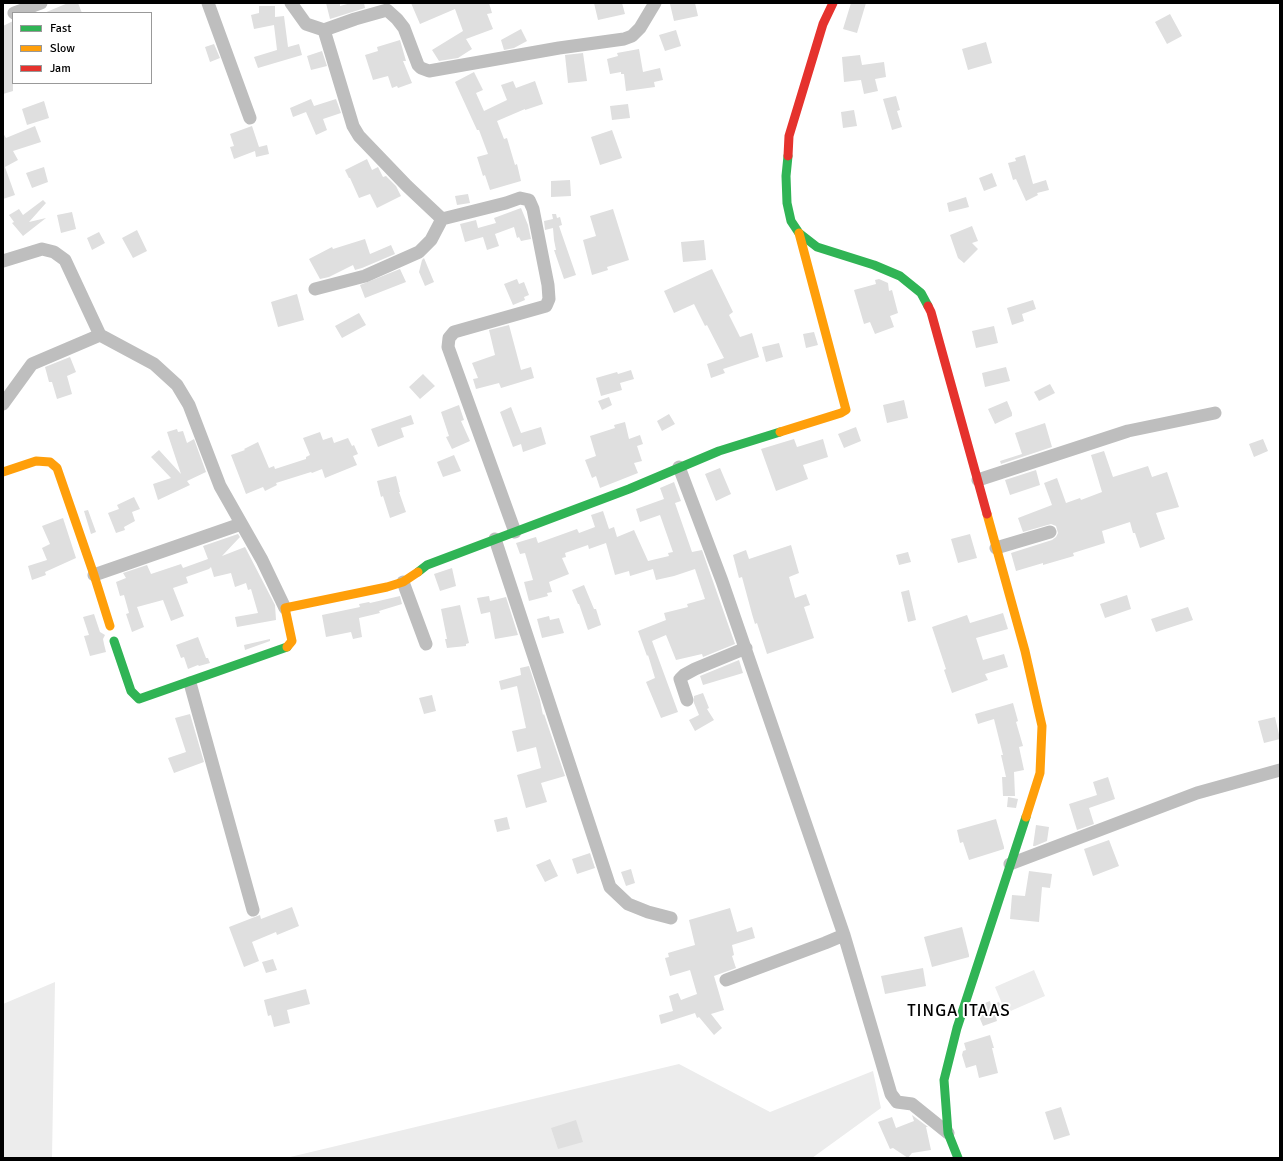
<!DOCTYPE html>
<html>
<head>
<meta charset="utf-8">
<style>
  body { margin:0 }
  #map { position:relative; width:1283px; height:1161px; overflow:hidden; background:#fff; font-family:Signika,sans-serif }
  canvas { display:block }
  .frame { position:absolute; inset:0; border:4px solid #000; pointer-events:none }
  .legend { position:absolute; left:12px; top:12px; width:140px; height:72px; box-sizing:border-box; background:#fff; border:1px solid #999; margin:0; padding:5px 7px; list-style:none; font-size:12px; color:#000 }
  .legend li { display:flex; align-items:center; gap:8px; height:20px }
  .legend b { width:20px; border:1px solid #999 }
</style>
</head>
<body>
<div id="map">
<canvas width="1283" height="1161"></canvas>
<div class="frame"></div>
<ul class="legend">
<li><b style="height:5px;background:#30b455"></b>Fast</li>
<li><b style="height:5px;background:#ff9f0a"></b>Slow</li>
<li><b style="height:5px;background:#e5322d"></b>Jam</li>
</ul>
</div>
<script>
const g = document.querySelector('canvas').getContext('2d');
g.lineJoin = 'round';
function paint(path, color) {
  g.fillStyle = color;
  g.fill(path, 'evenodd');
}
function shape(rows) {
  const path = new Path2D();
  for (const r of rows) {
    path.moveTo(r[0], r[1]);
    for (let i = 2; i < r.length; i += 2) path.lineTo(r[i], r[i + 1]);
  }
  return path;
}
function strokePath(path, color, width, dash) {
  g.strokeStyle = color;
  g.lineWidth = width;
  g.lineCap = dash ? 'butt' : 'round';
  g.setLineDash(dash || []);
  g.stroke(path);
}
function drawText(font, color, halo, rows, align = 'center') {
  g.font = font + ' Signika,sans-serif';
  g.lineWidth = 4;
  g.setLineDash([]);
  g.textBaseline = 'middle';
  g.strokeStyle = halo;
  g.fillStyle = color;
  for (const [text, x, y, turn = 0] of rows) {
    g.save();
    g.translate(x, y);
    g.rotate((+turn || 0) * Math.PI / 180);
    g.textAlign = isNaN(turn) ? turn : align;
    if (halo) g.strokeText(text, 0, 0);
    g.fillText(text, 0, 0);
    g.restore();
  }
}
paint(shape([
  [1034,970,1045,996,1006,1013,995,987],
  [55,982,52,1158,3,1158,3,1004],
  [679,1064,770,1112,873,1071,881,1108,812,1158,286,1158]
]), '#ececec');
paint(shape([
  [68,3,78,3,82,13,44,13],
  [326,3,340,3,340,6,351,3,364,3,365,8,330,19],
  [411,3,489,3,492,13,487,14,493,29,466,39,472,49,458,58,439,61,432,50,463,31,455,9,420,24],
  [594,3,622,3,625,14,598,20],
  [675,3,695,3,698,16,674,21,670,4],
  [851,3,866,3,857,33,843,29],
  [259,6,275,6,275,17,284,16,288,47,299,44,302,55,258,68,254,57,277,50,274,25,254,29,251,15,259,13],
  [1170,14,1182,36,1167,44,1155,22],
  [13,21,13,91,3,94,3,26],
  [521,29,527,41,514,48,504,50,501,40],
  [676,30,681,46,665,51,659,35],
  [400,40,406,61,403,61,412,83,398,88,397,86,392,88,388,76,373,80,365,55,378,51,377,47],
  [986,42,992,63,968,70,962,49],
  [214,44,220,58,210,62,205,47],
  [639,49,643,72,660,68,663,80,654,82,655,87,626,91,624,74,621,74,621,72,610,74,607,59,618,56,617,53],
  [322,51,327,66,311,70,307,56],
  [583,53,587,81,568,83,565,55],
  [860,55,862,65,884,62,886,77,875,79,878,91,864,94,861,80,844,82,842,57],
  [474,72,483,90,476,93,484,111,507,100,501,85,513,81,516,88,535,81,543,104,525,110,525,109,497,121,504,139,507,138,515,165,517,164,521,181,490,190,485,175,483,176,477,157,488,154,479,130,477,130,455,82],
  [896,96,900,110,897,111,902,127,892,130,883,99],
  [311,99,314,106,336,99,341,113,323,119,327,130,316,135,306,112,293,117,290,108],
  [44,101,49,118,27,125,22,109],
  [628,104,630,118,612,120,610,106],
  [854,110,857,126,843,128,841,112],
  [35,126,41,142,13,151,18,160,5,167,15,195,3,199,3,133,6,138],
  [252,126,259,147,267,145,269,154,256,157,255,151,234,159,230,147,234,146,230,134],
  [612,130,622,158,600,165,591,137],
  [1025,155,1033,184,1046,180,1049,190,1037,193,1038,195,1026,201,1016,179,1013,180,1008,163,1016,161,1015,158],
  [367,159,372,170,378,167,383,177,386,176,396,186,401,196,377,208,370,194,359,198,350,178,349,178,345,170],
  [44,167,48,182,32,188,26,173],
  [992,173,997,186,984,191,979,178],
  [570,180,571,196,551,197,551,181],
  [468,194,470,203,457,205,455,196],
  [966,197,969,207,949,212,947,203],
  [43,200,46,203,29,222,46,218,23,236,12,223,14,222,9,215,19,209,23,215],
  [521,208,528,225,531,239,521,241,519,237,517,238,514,227,495,234,499,246,487,250,483,237,465,242,460,224,476,220,478,228,496,223,494,218],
  [613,209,629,260,607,267,608,270,592,275,583,240,596,236,590,216],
  [72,212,76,229,61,233,57,215],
  [552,214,556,214,557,218,560,217,562,225,559,226,576,275,564,279,554,250,556,250,554,240,553,228,545,230,544,221,553,219],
  [972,226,978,241,972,243,978,249,964,263,958,258,950,235],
  [137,230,147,251,133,258,122,238],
  [99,232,105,243,92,250,87,238],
  [365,239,370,254,391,245,395,254,362,268,355,270,353,265,329,277,320,279,309,259,332,247,333,249],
  [704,240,706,260,683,262,681,242],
  [424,258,434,282,425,286,419,272,422,260],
  [400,269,406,282,365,298,360,285],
  [712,269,733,312,729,315,740,337,752,333,759,357,723,369,725,373,711,378,707,364,724,358,707,325,705,326,694,304,674,313,664,291],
  [517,279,519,284,524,282,529,295,524,297,525,300,513,305,504,284],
  [879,279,888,283,889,291,892,290,898,313,890,316,894,327,875,334,870,322,864,324,854,290,876,284,875,280],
  [297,294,304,320,278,327,271,302],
  [1033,300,1036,309,1022,314,1024,321,1012,325,1007,308],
  [359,313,366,325,342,338,335,326],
  [509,325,521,370,531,367,534,378,501,388,499,383,476,389,473,379,478,378,472,363,495,355,489,330],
  [994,326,998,343,976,348,972,331],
  [814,332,818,345,806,348,803,334],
  [779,343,783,357,766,362,762,347],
  [70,357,76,372,67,376,72,394,57,399,52,382,49,382,45,367],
  [1006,367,1010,381,985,387,982,373],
  [631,370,634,379,620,383,622,390,601,396,596,378,617,372,618,374],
  [423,374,435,386,420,399,409,387],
  [1050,384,1055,393,1039,401,1034,392],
  [609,397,612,405,602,410,598,401],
  [904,400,908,418,887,423,883,405],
  [1007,401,1012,413,1012,416,995,424,988,409],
  [459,405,464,420,461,421,470,441,452,449,446,437,449,436,441,412],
  [511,407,521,433,541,427,546,444,523,452,521,444,513,447,500,412],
  [669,414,675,424,662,431,657,421],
  [411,415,414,424,401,428,404,437,378,447,371,429],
  [625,422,629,439,640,435,643,444,637,446,642,461,634,463,638,473,600,488,596,476,592,478,585,460,596,456,590,436,615,428,614,425],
  [1045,423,1052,447,1001,464,1000,461,1022,454,1015,433],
  [856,427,861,441,844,448,838,434],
  [177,429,178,432,183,431,187,443,194,439,206,472,187,481,190,485,158,500,153,484,171,478,151,457,159,450,181,474,167,432],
  [320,432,323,440,332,437,334,443,348,438,352,446,354,445,358,454,353,456,357,465,325,478,322,469,312,473,311,472,276,483,277,485,265,491,263,487,246,494,231,455,245,450,244,449,258,442,269,468,274,466,275,469,306,459,306,457,310,455,303,438],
  [794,439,797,447,823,439,828,457,803,465,808,479,776,491,761,449],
  [1263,439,1268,451,1254,457,1249,444],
  [1104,451,1113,477,1148,466,1152,477,1167,472,1179,507,1156,513,1165,539,1140,548,1135,533,1133,533,1130,522,1102,531,1105,543,1073,553,1074,556,1043,565,1043,563,1016,571,1011,553,1052,540,1056,537,1058,533,1056,526,1051,524,1023,532,1018,518,1052,505,1044,483,1057,478,1066,503,1080,498,1081,500,1102,492,1091,455],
  [454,455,461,471,443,477,437,462],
  [720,468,731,494,716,501,705,474],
  [1036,470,1040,485,1010,495,1005,480],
  [396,476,400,492,399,492,406,512,390,518,383,496,381,497,377,481],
  [674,482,681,501,675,503,692,552,702,550,735,644,703,657,702,654,676,660,666,635,652,641,678,712,661,718,646,682,655,678,648,655,647,656,638,631,666,620,664,613,688,607,687,604,705,599,695,569,674,576,656,580,653,569,630,576,629,571,615,575,606,543,589,549,588,545,565,553,566,557,562,558,569,574,549,582,552,592,547,593,548,596,529,601,524,582,533,580,525,553,520,554,516,543,536,537,538,543,577,529,579,533,595,527,591,515,603,511,609,529,614,527,617,537,634,530,648,561,669,556,668,553,673,552,660,515,640,522,636,509,664,499,660,488],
  [134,497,140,509,132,512,135,521,124,527,125,530,116,533,108,513,119,509,117,505],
  [88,510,96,532,91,534,84,511],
  [63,518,76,558,45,572,46,575,32,580,28,566,47,560,42,548,50,544,42,526],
  [238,534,240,537,222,556,245,547,275,605,276,620,237,627,235,617,258,613,251,589,248,590,246,583,235,587,231,573,214,577,211,567,209,569,186,577,188,583,173,588,184,616,171,621,163,600,137,607,144,627,132,632,126,614,129,613,124,595,120,596,116,582,126,578,123,573,147,565,151,574,181,564,183,568,208,559,203,546],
  [970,534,977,558,958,563,951,539],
  [791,545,799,573,789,577,795,598,806,594,810,605,804,607,814,638,767,654,757,623,755,624,752,614,742,577,739,578,733,555,746,550,749,559],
  [908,552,911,562,899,565,896,555],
  [452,568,456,586,440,591,434,574],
  [584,585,594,609,596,609,601,625,588,630,579,604,578,604,572,590],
  [909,590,916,620,908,622,901,592],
  [1127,595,1131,609,1105,618,1100,604],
  [400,596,402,604,379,611,380,613,359,618,362,637,353,639,351,632,326,637,322,615,360,607,359,604,369,602,370,603],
  [489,596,490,601,506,597,518,635,495,639,490,612,481,614,477,598],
  [460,605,469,643,466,644,466,646,447,648,445,639,447,639,441,609],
  [1188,607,1193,620,1156,632,1151,619],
  [1003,613,1008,629,976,638,983,660,1004,654,1008,667,985,674,988,680,952,693,944,670,946,669,932,627,967,615,970,623],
  [94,614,100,632,105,635,103,639,104,644,106,652,90,656,84,636,89,635,83,617],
  [549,616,550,620,559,618,564,633,542,638,537,619],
  [198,637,206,658,208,658,210,663,199,666,198,665,188,669,184,657,181,658,176,645],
  [270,639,270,641,245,650,244,645],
  [739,660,743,673,703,685,700,676],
  [529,666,540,700,543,715,544,714,565,776,541,783,547,802,526,808,517,775,541,768,536,747,517,752,512,731,526,728,517,686,501,690,499,681,521,675,520,668],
  [703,693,709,708,707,709,714,720,695,731,689,720,699,715,694,703,694,696],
  [432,695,436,711,424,714,419,698],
  [1013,703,1018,721,1016,722,1023,746,1019,747,1024,770,1014,772,1015,796,1003,796,1002,777,1006,777,1001,755,1003,755,994,719,978,724,975,714],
  [190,714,204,762,174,773,168,758,186,752,175,718],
  [1275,717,1280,739,1264,743,1258,721],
  [1108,777,1115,799,1089,808,1094,824,1077,830,1069,804,1097,795,1093,782],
  [1008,797,1018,799,1016,808,1007,807],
  [507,817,510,829,497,832,494,820],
  [996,819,1004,847,1004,849,969,860,963,842,960,843,957,830],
  [1036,825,1049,827,1047,841,1035,846,1033,846],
  [1109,840,1119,866,1093,876,1084,849],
  [590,853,595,868,577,874,572,859],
  [550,859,558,876,545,882,536,865],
  [631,869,635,883,626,886,621,872],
  [1029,871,1052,874,1050,888,1042,887,1039,922,1010,919,1012,895,1025,896],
  [292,907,299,926,277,935,276,932,252,942,259,961,244,967,229,927,260,915,261,919],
  [730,908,737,932,752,927,755,938,732,945,734,955,732,956,736,968,714,976,724,1010,711,1014,722,1028,714,1035,699,1017,697,1018,695,1013,661,1024,659,1015,673,1011,669,996,678,993,681,1000,697,994,690,970,670,976,665,958,669,957,668,953,695,945,689,920],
  [962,927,969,955,969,957,932,967,924,937],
  [273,959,277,970,266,973,262,962],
  [923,968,926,986,885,994,881,976],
  [306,989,310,1004,287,1010,290,1023,274,1027,271,1015,268,1016,264,1000],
  [990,1001,991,1005,999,1002,1003,1012,995,1014,997,1021,983,1026,975,1007],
  [990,1035,994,1048,992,1048,998,1073,979,1078,976,1065,966,1068,962,1055,963,1051,966,1050,964,1043],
  [1061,1107,1070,1135,1054,1140,1045,1112],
  [912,1115,928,1127,926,1127,931,1150,912,1153,908,1158,893,1148,890,1149,878,1122,892,1117,896,1128,914,1121],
  [576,1120,583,1142,558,1149,551,1128]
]), '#dfdfdf');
strokePath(shape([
  [208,3,250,118],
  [291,3,306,24,324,30],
  [14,13,41,3],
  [442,219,407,186,359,136,353,126,324,30,355,19,387,10,397,19,404,28,418,65,421,68,429,71,559,48,624,39,632,36,640,28,655,3],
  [3,261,42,249,54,252,65,260,100,335,154,364,177,385,189,405,220,486,262,560,285,608],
  [315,289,365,276,419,252,431,240,442,219,506,203,520,198,529,200,533,209,548,285,549,299,546,306,454,332,449,338,448,347,515,532],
  [3,404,32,364,100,335],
  [679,467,722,581,844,935],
  [978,480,1128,431,1215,413],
  [495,539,610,887,628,904,648,912,671,918],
  [996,548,1050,532],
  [94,575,241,524],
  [403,582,426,644],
  [190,683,253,910],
  [687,700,680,679,684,675,695,669,746,648],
  [1010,864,1197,793,1280,770],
  [726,980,825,943,844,935,891,1094,897,1102,912,1104,948,1133]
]), '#bebebe', 13);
strokePath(shape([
  [788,156,786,176,787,203,791,221,799,233,817,247,874,265,900,276,921,293,928,306],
  [418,572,427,565,629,489,719,451,780,432],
  [114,641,131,691,139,699,287,647],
  [958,1158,948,1133,944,1080,957,1028,1026,817]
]), '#30b455', 9);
strokePath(shape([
  [780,432,841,413,846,410,799,233],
  [3,472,36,461,50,462,57,468,94,575,110,626],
  [987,514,1025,651,1042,726,1040,773,1026,817],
  [287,647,292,641,285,608,387,587,403,582,418,572]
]), '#ff9f0a', 9);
strokePath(shape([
  [788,156,789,136,823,24,833,3],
  [928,306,931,312,987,514]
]), '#e5322d', 9);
g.letterSpacing = '1px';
drawText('17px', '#000', '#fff', [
  ["TINGA ITAAS",959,1012]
]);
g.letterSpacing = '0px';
</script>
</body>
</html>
